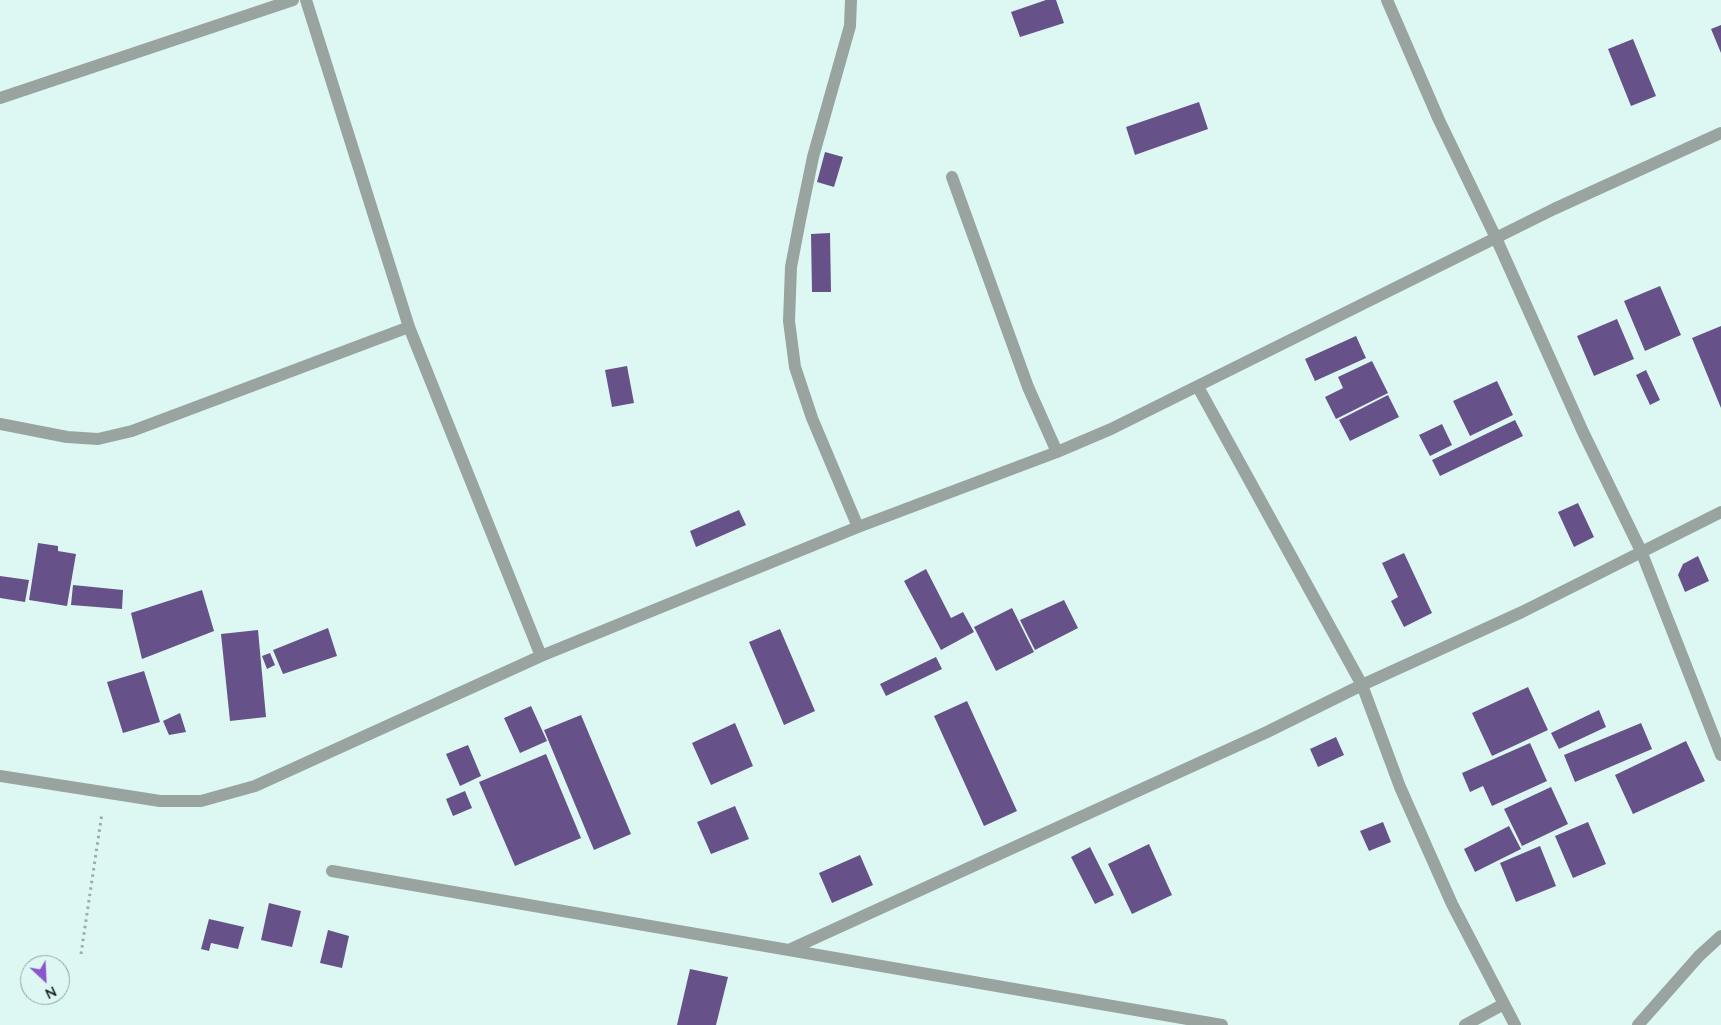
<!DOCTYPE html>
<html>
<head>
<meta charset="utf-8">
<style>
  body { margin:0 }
  #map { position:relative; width:1721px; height:1025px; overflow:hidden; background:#ddf8f2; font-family:Mulish,sans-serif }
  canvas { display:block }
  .north { position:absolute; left:20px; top:955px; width:50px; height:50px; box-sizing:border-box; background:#ddf8f2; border:1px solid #91a5a0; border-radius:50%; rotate:155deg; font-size:14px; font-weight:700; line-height:20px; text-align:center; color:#1e2826 }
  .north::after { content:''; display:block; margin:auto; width:18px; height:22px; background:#8a55cd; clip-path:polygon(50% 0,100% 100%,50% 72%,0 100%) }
</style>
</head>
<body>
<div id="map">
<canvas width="1721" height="1025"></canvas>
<div class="north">N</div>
</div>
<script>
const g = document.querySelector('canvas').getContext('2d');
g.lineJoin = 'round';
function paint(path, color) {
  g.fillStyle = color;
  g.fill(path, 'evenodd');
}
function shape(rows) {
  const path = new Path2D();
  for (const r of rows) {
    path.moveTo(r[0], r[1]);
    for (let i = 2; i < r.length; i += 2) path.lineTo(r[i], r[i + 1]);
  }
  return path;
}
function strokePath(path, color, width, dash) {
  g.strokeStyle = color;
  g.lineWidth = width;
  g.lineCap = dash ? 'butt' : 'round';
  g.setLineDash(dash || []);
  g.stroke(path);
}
paint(shape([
  [1046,0,1056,0,1064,23,1020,37,1011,12],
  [1721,25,1721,53,1711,29],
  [1633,39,1656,96,1631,106,1608,49],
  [1199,102,1208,129,1135,155,1126,127],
  [825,152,843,157,834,187,817,182],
  [830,233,831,292,812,292,811,234],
  [1660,286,1681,335,1645,351,1624,301],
  [1617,319,1634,359,1594,376,1577,336],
  [1721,326,1721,408,1692,338],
  [1356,336,1366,358,1315,381,1305,359],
  [1372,361,1388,393,1336,419,1325,397,1343,388,1338,377],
  [627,366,634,403,612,407,605,370],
  [1646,370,1660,400,1650,405,1636,375],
  [1497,381,1513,415,1470,436,1453,401],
  [1388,395,1399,417,1350,441,1339,420],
  [1515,420,1523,436,1440,476,1432,460],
  [1442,424,1452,445,1430,456,1419,435],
  [1578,503,1594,537,1574,547,1558,512],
  [739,510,746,525,696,547,690,531],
  [38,543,58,546,58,551,76,554,67,606,29,600],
  [1404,553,1432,613,1404,627,1391,601,1398,597,1382,563],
  [1698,556,1709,581,1685,592,1678,575,1683,564],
  [926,569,951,618,963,612,974,632,941,650,904,581],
  [0,576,29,580,25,602,0,598],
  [73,585,123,590,122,609,71,605],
  [202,590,214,631,142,659,131,613],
  [1064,600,1078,628,1035,650,1020,620],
  [1012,608,1034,652,996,671,974,627],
  [328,628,337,656,283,674,273,650],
  [780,629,815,711,784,725,749,642],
  [258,630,266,717,230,721,221,634],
  [270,653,275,665,267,669,262,656],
  [936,657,942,669,886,696,880,684],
  [144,671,160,722,123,733,107,682],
  [1528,687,1548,730,1492,756,1472,713],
  [967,701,1017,811,984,826,934,716],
  [531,706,547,741,520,753,504,718],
  [1599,710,1606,727,1559,749,1551,733],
  [180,713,186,732,169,735,163,721],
  [581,715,631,834,594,850,544,730],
  [735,723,753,766,711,785,692,743],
  [1641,723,1652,749,1575,782,1564,755],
  [1336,737,1344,755,1318,767,1310,749],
  [1686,741,1705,781,1633,814,1615,775],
  [1530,743,1547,781,1492,806,1483,786,1470,792,1462,773],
  [468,745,481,776,460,786,446,754],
  [546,754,581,838,515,866,479,782],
  [1551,787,1568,824,1522,846,1504,809],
  [465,791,472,808,453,816,446,799],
  [735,806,749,839,711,854,697,822],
  [1383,822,1391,842,1369,851,1360,831],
  [1588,822,1606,864,1573,878,1555,836],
  [1509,826,1521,849,1475,872,1464,849],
  [1149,844,1172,895,1132,914,1108,864],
  [1540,846,1556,886,1516,902,1500,863],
  [1090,847,1114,895,1095,904,1071,857],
  [860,855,873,885,832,903,819,873],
  [269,903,301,911,292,947,261,940],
  [209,919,244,927,238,949,211,943,209,951,201,949],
  [328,930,349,936,342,968,320,963],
  [690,969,728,977,716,1025,677,1025]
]), '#675189');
strokePath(shape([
  [81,954,102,813]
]), '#99ada9', 3, [2.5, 4]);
strokePath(shape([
  [306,0,409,327,541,656],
  [851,0,850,26,813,157,800,220,791,267,789,321,795,367,812,418,858,527],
  [1387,0,1439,120,1496,238,1583,432,1641,551,1721,755],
  [0,98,293,0],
  [952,177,1028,387,1057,452],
  [1198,387,1362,685,1400,787,1452,904,1515,1025],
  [0,424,67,437,98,439,132,431,409,327],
  [0,776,160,801,201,801,255,786,541,656,858,527,1057,452,1111,429,1554,209,1721,133],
  [332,871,1222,1025],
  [791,949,1267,732,1362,685,1522,612,1721,512],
  [1465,1025,1504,1004],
  [1638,1025,1699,956,1721,936]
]), '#99a4a1', 12);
</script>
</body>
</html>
